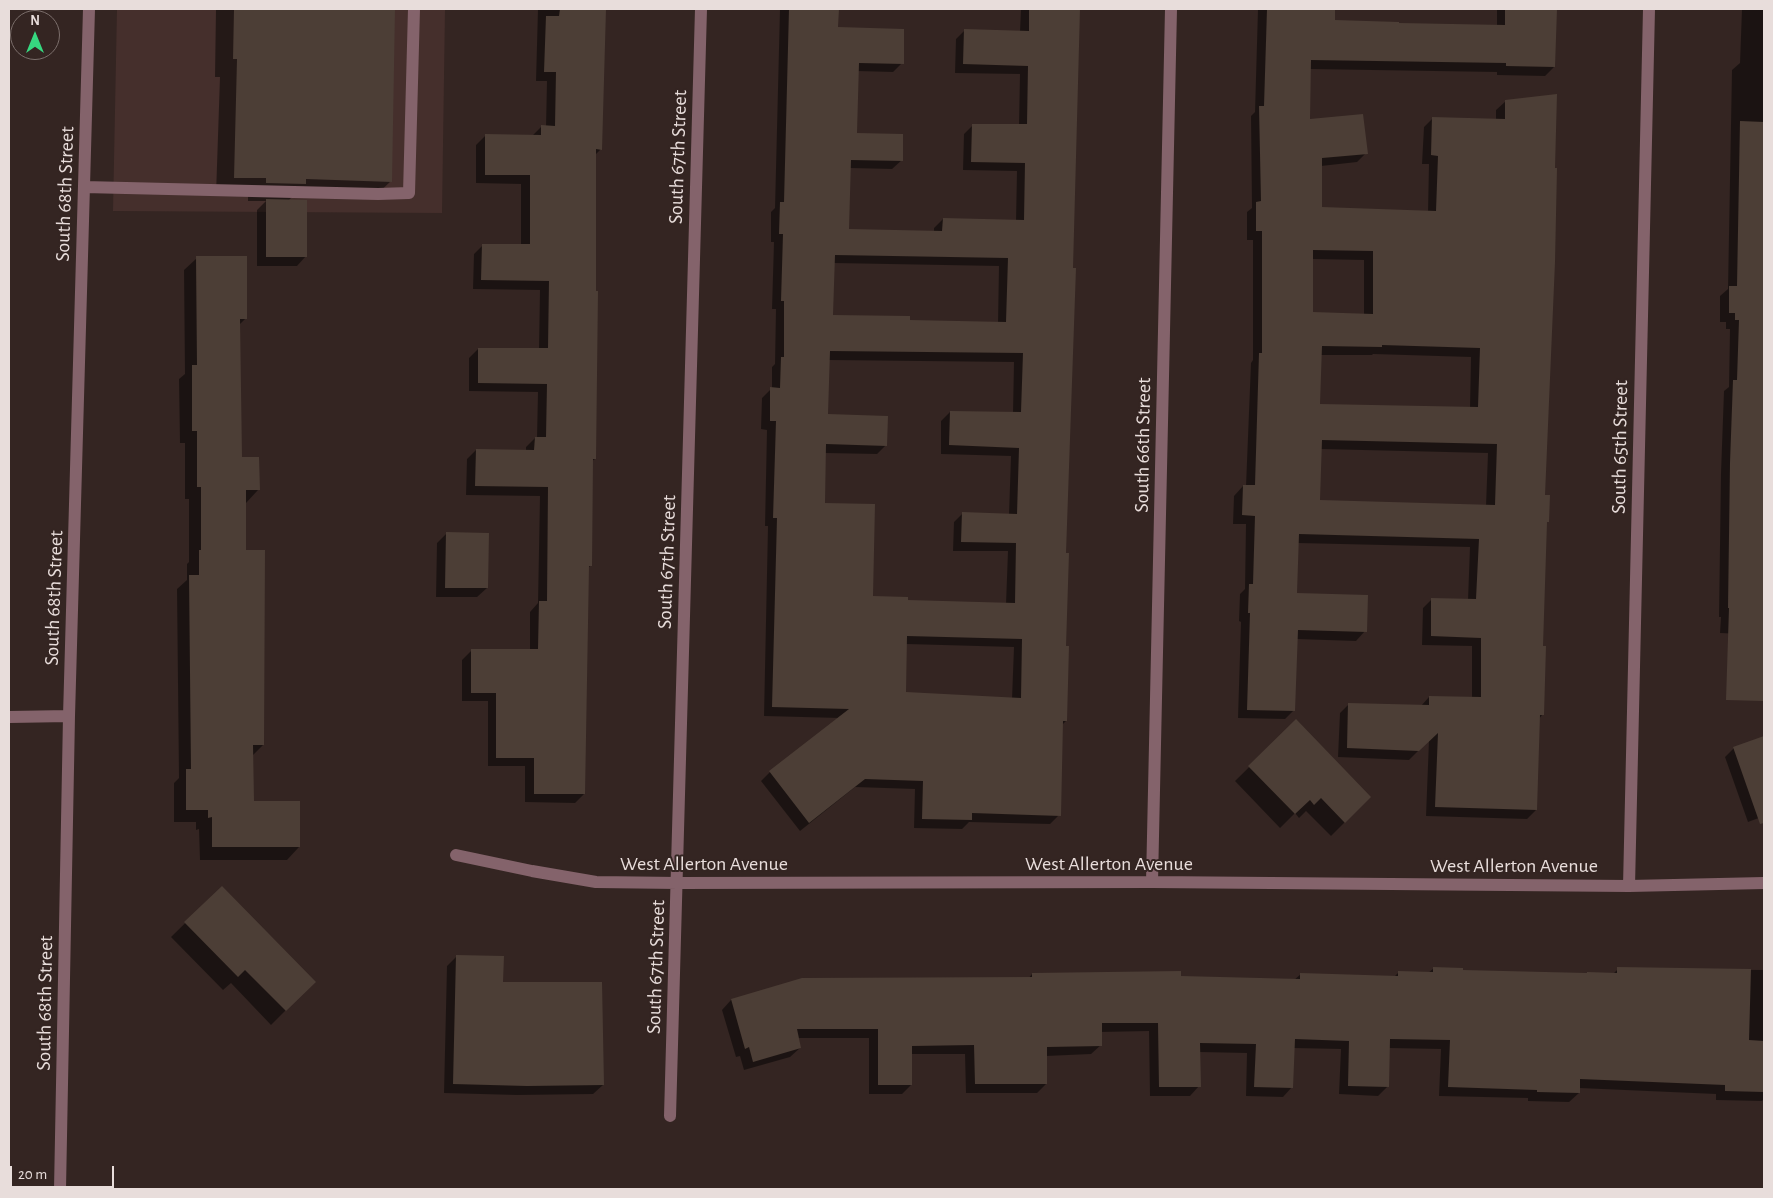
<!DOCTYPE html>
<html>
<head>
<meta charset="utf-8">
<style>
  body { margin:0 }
  #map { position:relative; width:1773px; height:1198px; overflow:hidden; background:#342522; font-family:"Alegreya Sans",sans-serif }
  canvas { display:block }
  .frame { position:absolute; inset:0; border:10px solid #e8dddb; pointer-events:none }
  .north { position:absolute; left:10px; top:10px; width:50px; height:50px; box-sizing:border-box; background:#342522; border:1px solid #7c6f6c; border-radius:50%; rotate:0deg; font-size:14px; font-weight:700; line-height:20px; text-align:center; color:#e8dddb }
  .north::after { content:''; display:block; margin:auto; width:18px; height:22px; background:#36d880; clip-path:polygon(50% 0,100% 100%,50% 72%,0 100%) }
  .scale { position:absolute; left:10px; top:1166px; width:104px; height:22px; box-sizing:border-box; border:2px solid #e8dddb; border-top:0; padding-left:6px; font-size:15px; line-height:18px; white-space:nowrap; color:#e8dddb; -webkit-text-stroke:4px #342522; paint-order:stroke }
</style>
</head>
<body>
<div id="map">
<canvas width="1773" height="1198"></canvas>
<div class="frame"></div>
<div class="north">N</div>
<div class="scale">20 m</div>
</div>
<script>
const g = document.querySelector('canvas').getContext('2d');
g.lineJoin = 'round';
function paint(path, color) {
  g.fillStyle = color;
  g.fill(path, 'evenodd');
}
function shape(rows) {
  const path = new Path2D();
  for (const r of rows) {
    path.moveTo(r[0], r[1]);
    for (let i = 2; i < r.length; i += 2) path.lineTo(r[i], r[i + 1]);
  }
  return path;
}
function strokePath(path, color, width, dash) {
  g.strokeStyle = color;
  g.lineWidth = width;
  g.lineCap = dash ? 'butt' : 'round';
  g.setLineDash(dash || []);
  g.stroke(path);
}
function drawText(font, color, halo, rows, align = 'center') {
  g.font = font + ' "Alegreya Sans",sans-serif';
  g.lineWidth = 4;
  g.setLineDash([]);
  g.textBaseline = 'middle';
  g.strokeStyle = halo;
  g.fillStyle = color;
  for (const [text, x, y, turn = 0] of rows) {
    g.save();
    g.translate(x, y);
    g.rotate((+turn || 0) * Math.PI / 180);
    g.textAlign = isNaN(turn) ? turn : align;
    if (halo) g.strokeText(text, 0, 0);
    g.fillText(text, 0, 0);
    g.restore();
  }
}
paint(shape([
  [117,9,445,9,442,213,113,211]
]), '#452f2c');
paint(shape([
  [216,9,394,9,391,181,372,199,292,197,288,201,306,256,297,266,257,266,257,210,266,201,248,201,248,196,216,195,220,77,215,77],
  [538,9,604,9,601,149,595,155,595,459,592,461,591,565,588,568,584,794,575,803,525,802,525,766,488,766,488,701,462,701,462,660,472,650,530,650,530,612,538,603,540,496,466,495,467,459,476,450,526,451,526,447,535,438,537,438,538,392,469,391,469,358,478,349,539,349,540,290,473,289,474,254,483,245,521,245,521,184,476,183,476,145,486,135,532,136,541,127,546,127,547,81,536,81],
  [780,9,837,9,837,28,902,63,893,72,857,71,856,135,902,160,892,169,850,168,848,230,934,232,934,228,943,219,1016,221,1017,171,963,170,964,134,973,125,1019,126,1020,74,955,73,956,39,965,30,1020,32,1021,9,1078,9,1065,554,1066,721,1062,725,1059,815,1050,824,969,822,962,829,914,828,915,789,855,787,800,831,761,781,770,772,840,718,764,716,768,526,765,526,767,430,761,429,762,398,772,388,772,367,775,364,776,309,772,309,774,242,771,242,771,212,775,208],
  [833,263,999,266,998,323,909,322,832,316],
  [828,360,1014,362,1013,413,950,412,941,421,941,454,1011,456,1009,515,963,513,954,522,953,551,1008,551,1006,604,907,602,871,597,824,504,825,453,877,454,886,445,827,415],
  [906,644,1014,647,1012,699,904,693],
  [1258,9,1334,9,1334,21,1397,25,1497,26,1497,9,1556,9,1554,67,1545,76,1497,75,1497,72,1309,69,1309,120,1366,153,1357,162,1321,166,1321,209,1428,212,1429,164,1422,164,1424,127,1433,118,1496,120,1496,110,1506,101,1544,496,1545,523,1542,648,1542,715,1539,719,1536,810,1527,819,1426,816,1429,740,1409,760,1338,757,1340,713,1349,704,1421,706,1429,697,1472,698,1472,646,1422,645,1423,608,1432,599,1468,600,1470,547,1297,543,1296,594,1365,631,1356,641,1296,639,1294,710,1285,719,1238,718,1241,622,1239,621,1240,594,1245,589,1246,524,1233,524,1234,496,1243,486,1246,486,1251,363,1253,360,1253,240,1247,240,1247,212,1252,208,1251,116,1255,112],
  [1312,259,1364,260,1364,315,1312,313],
  [1373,354,1471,357,1470,408,1318,405,1320,355,1372,355],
  [1320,449,1488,453,1486,506,1318,501],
  [1742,9,1764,9,1764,635,1720,633,1721,617,1719,617,1721,473,1724,391,1729,387,1730,329,1726,329,1726,322,1720,322,1720,296,1728,289,1732,70,1740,63],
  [197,258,246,318,239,325,241,458,258,490,246,503,245,551,263,745,252,756,253,802,299,847,287,860,200,860,199,829,196,830,196,822,174,822,174,783,179,778,177,589,187,580,187,564,189,562,189,499,185,499,185,443,180,443,179,379,185,374,184,270],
  [447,533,487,588,477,597,436,597,437,543],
  [1296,721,1370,797,1331,836,1306,811,1299,818,1295,813,1280,828,1235,781],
  [1764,738,1764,816,1748,822,1725,757,1734,748],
  [222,887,314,982,271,1025,231,983,223,990,171,937],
  [456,957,502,983,603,1085,593,1094,517,1095,444,1093,447,966],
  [1434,968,1462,971,1613,974,1618,969,1764,970,1764,1099,1762,1101,1716,1100,1716,1094,1579,1088,1579,1093,1569,1102,1528,1101,1528,1098,1439,1096,1441,1049,1389,1048,1388,1086,1378,1096,1339,1094,1341,1049,1293,1048,1292,1087,1283,1097,1246,1096,1247,1053,1199,1052,1199,1086,1190,1096,1150,1096,1149,1031,1100,1032,1101,1045,1091,1054,1046,1056,1046,1084,1037,1093,966,1093,965,1054,911,1054,911,1085,902,1094,869,1094,869,1038,798,1038,800,1048,790,1057,744,1070,740,1056,736,1057,722,1010,731,1000,1028,979,1032,974,1294,980,1301,974,1394,977,1398,973,1428,973]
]), '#0007');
paint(shape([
  [234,9,395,9,392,182,306,179,306,184,266,183,266,178,234,178,237,59,233,59],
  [560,9,606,9,602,150,596,149,596,291,598,291,596,459,593,459,592,566,589,566,585,794,534,794,534,758,496,758,496,693,471,693,471,649,538,649,539,601,547,601,548,487,475,486,476,449,534,450,535,437,546,437,547,384,478,383,478,348,548,348,549,281,481,280,482,244,530,244,530,175,485,175,485,134,541,135,541,125,555,126,556,72,544,72,546,16,559,16],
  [789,9,839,9,838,27,904,29,904,64,859,63,857,133,903,134,903,161,851,160,849,229,942,231,943,218,1024,220,1025,163,971,162,972,124,1027,124,1028,66,963,64,964,29,1029,31,1029,9,1080,9,1073,268,1076,268,1066,553,1069,553,1066,646,1069,646,1067,721,1063,721,1061,816,972,813,972,820,922,819,923,781,865,779,809,823,769,771,849,709,772,707,777,518,773,518,776,421,770,421,770,387,780,388,781,357,784,357,784,301,781,301,783,234,779,234,780,202,784,202],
  [835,255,1008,258,1006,322,910,320,910,316,833,315],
  [830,351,1023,353,1021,412,950,411,949,445,1019,448,1017,514,962,512,961,542,1016,543,1015,603,908,600,908,597,873,596,875,504,825,503,826,444,887,446,888,416,828,414],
  [907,636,1022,639,1021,698,906,692],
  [1267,9,1335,9,1335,20,1399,22,1399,23,1505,25,1505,9,1557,9,1555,67,1506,66,1506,63,1311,60,1310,119,1363,114,1368,154,1322,158,1322,207,1436,211,1438,156,1431,155,1432,117,1505,119,1505,100,1557,94,1555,168,1557,168,1555,262,1545,495,1550,495,1549,522,1547,522,1543,646,1546,646,1544,715,1540,715,1537,810,1435,807,1438,733,1419,751,1347,748,1348,703,1429,705,1429,696,1481,697,1481,638,1431,636,1431,598,1476,599,1479,539,1299,534,1297,593,1368,595,1367,632,1298,630,1295,711,1247,710,1250,613,1248,613,1249,584,1253,584,1255,516,1242,515,1243,485,1255,485,1259,353,1262,353,1262,231,1256,231,1256,202,1261,201,1259,106,1264,106],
  [1313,250,1373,251,1373,314,1313,312],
  [1382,345,1480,348,1478,407,1320,404,1322,346,1382,347],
  [1322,440,1497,444,1495,505,1320,500],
  [1740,121,1764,122,1764,701,1726,700,1729,608,1728,608,1730,463,1733,380,1737,380,1739,320,1735,320,1735,313,1729,313,1729,286,1737,286],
  [266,199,307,200,307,257,266,257],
  [196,256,247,256,247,319,240,319,242,457,259,457,260,490,246,490,246,550,265,550,264,745,253,745,254,801,300,801,300,847,212,847,212,817,208,818,208,810,186,810,186,769,191,769,189,575,199,575,199,550,201,550,201,487,197,487,197,431,192,431,192,365,197,365],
  [446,532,489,533,488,588,445,588],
  [1296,719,1371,797,1345,823,1321,798,1314,805,1310,800,1295,814,1248,766],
  [1764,736,1764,823,1760,824,1733,747],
  [222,886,316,982,286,1011,245,970,238,977,184,922],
  [456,955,504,956,503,982,602,982,604,1085,527,1086,453,1084],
  [1433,967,1463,968,1463,970,1587,973,1587,972,1617,973,1617,967,1751,969,1749,1040,1764,1041,1764,1092,1725,1091,1725,1085,1580,1079,1580,1093,1537,1092,1537,1090,1448,1087,1450,1040,1390,1039,1389,1087,1348,1086,1349,1041,1295,1039,1293,1088,1254,1087,1256,1044,1200,1043,1201,1087,1159,1087,1158,1023,1102,1023,1102,1046,1047,1047,1047,1084,975,1084,974,1045,912,1046,912,1085,878,1085,878,1029,797,1029,801,1048,753,1062,749,1047,745,1049,731,999,802,978,1032,977,1032,973,1181,971,1181,976,1300,979,1300,973,1398,976,1398,971,1433,972]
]), '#4c3e36');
strokePath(shape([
  [84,187,378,194,409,193,414,9],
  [9,717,69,716],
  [456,855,532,871,596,882,678,883,1152,882,1629,886,1764,883],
  [1152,882,1171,9],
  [1629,886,1649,9],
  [670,1116,701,9],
  [60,1189,69,716,89,9]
]), '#84636b', 12);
drawText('20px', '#e8dddb', '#342522', [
  ["South 67th Street",678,157,-88],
  ["South 68th Street",65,194,-88],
  ["South 66th Street",1143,445,-89],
  ["South 65th Street",1620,447,-89],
  ["South 67th Street",667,562,-88],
  ["South 68th Street",54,598,-88],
  ["West Allerton Avenue",704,864],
  ["West Allerton Avenue",1109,864],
  ["West Allerton Avenue",1514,866],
  ["South 67th Street",656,967,-88],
  ["South 68th Street",45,1003,-89]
]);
</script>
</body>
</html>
